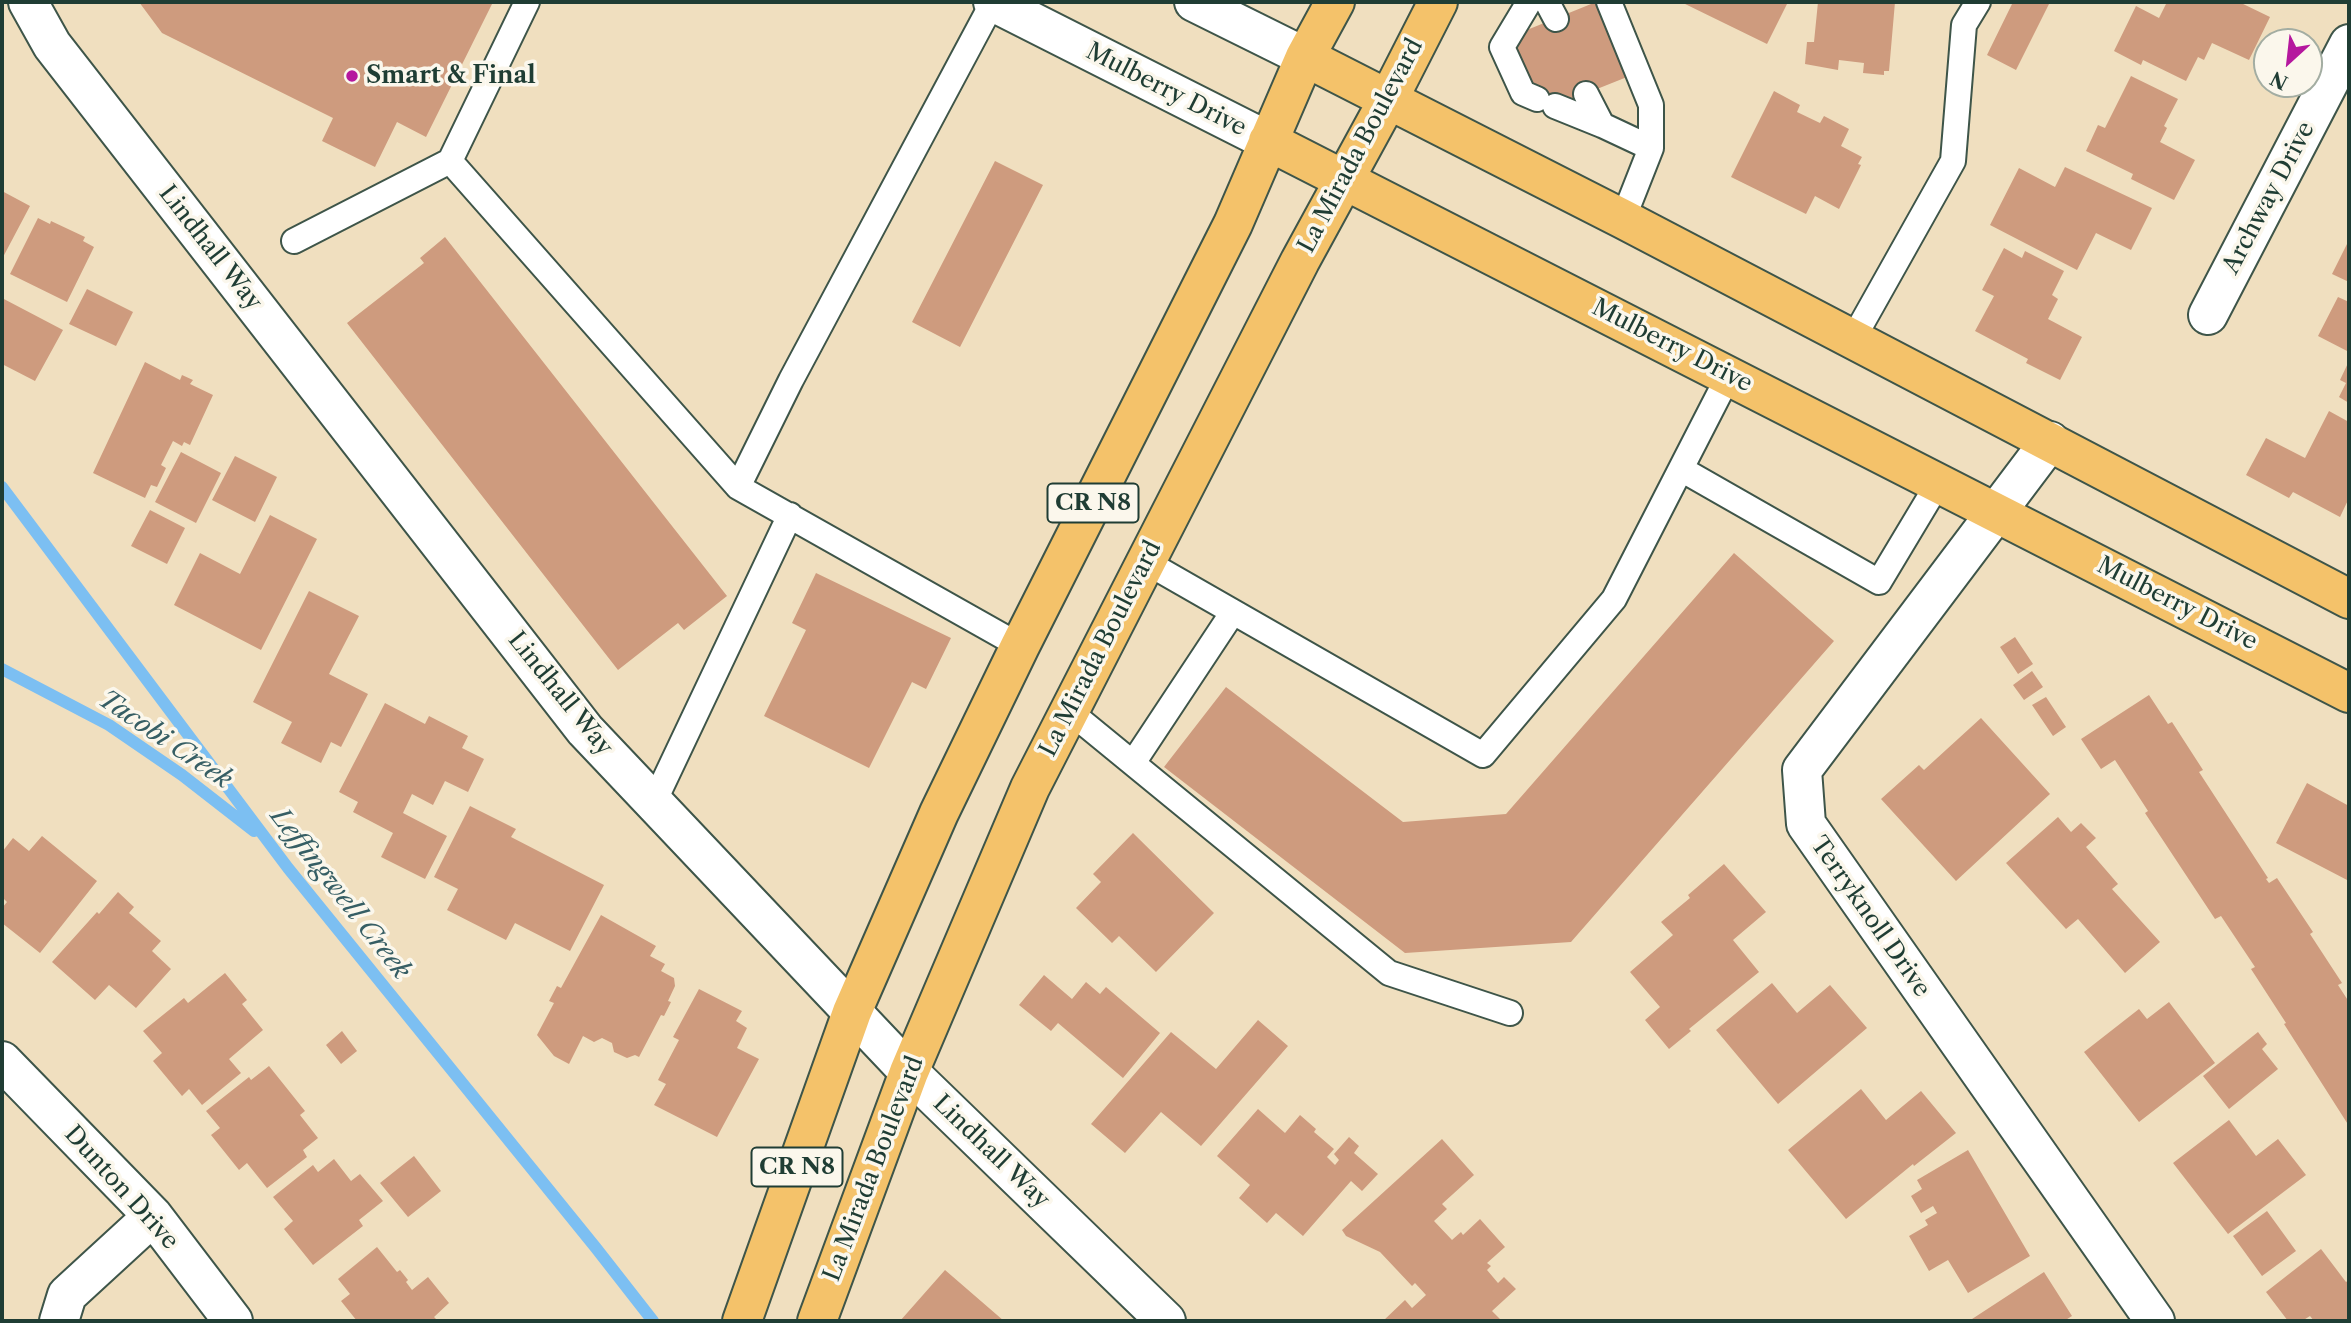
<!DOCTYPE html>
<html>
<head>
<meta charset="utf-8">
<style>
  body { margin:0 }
  #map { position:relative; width:2351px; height:1323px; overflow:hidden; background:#f0dfbf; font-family:"Libre Caslon Text",serif }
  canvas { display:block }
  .frame { position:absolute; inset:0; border:4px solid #1f3d34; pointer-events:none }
  .north { position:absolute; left:2253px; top:28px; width:70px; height:70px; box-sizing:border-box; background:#fbf7ec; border:2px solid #a3ada2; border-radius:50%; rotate:207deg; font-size:19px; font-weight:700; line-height:28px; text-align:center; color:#1f3d34 }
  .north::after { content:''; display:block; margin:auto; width:24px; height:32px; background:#b5179e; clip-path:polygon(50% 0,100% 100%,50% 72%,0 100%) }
</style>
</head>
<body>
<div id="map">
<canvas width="2351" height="1323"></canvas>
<div class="frame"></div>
<div class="north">N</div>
</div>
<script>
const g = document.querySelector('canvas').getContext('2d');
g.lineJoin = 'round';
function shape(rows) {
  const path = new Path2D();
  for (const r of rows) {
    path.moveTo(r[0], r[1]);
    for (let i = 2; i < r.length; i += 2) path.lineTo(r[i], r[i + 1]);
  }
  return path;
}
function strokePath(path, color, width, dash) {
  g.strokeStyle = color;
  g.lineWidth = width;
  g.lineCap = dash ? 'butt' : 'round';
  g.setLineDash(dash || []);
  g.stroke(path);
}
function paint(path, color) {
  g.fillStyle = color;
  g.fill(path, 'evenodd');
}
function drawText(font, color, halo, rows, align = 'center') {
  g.font = font + ' "Libre Caslon Text",serif';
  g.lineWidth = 7;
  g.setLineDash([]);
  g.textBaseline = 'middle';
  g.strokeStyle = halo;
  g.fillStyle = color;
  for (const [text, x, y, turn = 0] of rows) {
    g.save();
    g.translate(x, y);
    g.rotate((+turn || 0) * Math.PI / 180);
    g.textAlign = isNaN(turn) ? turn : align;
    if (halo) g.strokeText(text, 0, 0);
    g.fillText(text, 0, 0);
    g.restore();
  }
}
strokePath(shape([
  [2,487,288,868,596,1248,653,1321],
  [2,669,109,725,182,775,254,831]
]), '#7cbff2', 12);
paint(shape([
  [139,2,493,2,426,137,397,122,375,167,322,141,333,118,162,33],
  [1596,2,1627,77,1542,111,1512,36],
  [1681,2,1788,2,1767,44],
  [1818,2,1895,2,1889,71,1884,71,1884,75,1863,73,1864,63,1839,60,1838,70,1805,64,1807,42,1814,42],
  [2013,2,2050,2,2016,70,1987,55],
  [2167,2,2239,2,2270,17,2249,60,2212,43,2204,60,2198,57,2186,81,2143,60,2141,65,2114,51,2136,6,2159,18],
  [2131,76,2178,99,2164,126,2167,128,2160,142,2195,160,2174,200,2131,179,2133,174,2086,151,2098,125,2105,128],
  [1774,91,1800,105,1797,112,1820,123,1824,116,1849,129,1841,146,1862,157,1858,164,1861,165,1839,209,1815,196,1806,214,1731,177],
  [995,161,1043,185,960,347,912,322],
  [2065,167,2152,208,2131,250,2096,233,2077,270,1990,225,2019,168,2055,187],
  [2,191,30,206,2,259],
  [38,218,50,224,51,221,85,237,83,241,94,247,67,302,10,274],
  [445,237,727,596,684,630,678,623,618,670,347,323,424,263,420,258],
  [2349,240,2349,282,2332,274],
  [2004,248,2022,258,2025,251,2064,271,2052,295,2058,299,2048,319,2082,337,2060,380,2026,363,2028,359,1975,331,1994,296,1982,290],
  [87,289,133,312,116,346,69,324],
  [2338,297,2349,302,2349,352,2318,336],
  [2,298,63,330,35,381,2,364],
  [2349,361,2349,403,2339,397,2346,383,2340,380],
  [145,362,180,380,182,375,193,380,190,384,213,395,190,445,184,442,182,446,173,441,161,465,166,468,157,487,151,485,145,498,93,473],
  [2329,411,2349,422,2349,498,2340,517,2293,492,2289,498,2246,475,2266,438,2305,458],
  [181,452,221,473,196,523,155,502],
  [235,456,277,477,255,522,212,500],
  [150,510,185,528,167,564,131,546],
  [270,515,317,539,261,650,174,605,200,553,240,574],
  [1734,553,1834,641,1571,942,1405,953,1164,767,1226,687,1403,822,1506,814],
  [816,573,951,638,926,689,912,682,869,768,764,716,806,630,792,623],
  [309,591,359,616,329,674,368,694,341,747,331,742,321,763,281,743,292,722,253,702],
  [2015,637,2033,664,2018,674,2000,647],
  [2032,671,2043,687,2024,700,2013,685],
  [2149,695,2168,724,2172,722,2203,770,2199,772,2268,878,2266,879,2269,883,2277,878,2313,932,2310,934,2342,983,2338,985,2349,1002,2349,1126,2284,1024,2286,1023,2251,969,2255,967,2221,916,2215,919,2145,813,2148,811,2115,760,2101,769,2081,739],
  [2046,697,2066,727,2053,736,2032,705],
  [385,703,425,724,429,716,468,736,462,748,484,759,468,792,445,781,433,805,412,794,403,813,447,836,425,879,381,857,393,833,353,812,358,802,339,792],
  [1981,718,2050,794,1956,881,1881,799,1919,765,1924,770],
  [2307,783,2349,806,2349,881,2276,843],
  [470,806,516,829,511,837,604,885,570,951,515,923,506,940,447,910,458,889,434,877],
  [2058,817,2071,832,2081,823,2096,838,2086,847,2118,884,2112,889,2160,942,2125,973,2078,919,2066,929,2006,863],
  [1133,833,1214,913,1156,972,1119,936,1112,943,1076,908,1101,882,1093,874],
  [42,836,97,881,40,953,2,923,2,908,7,902,2,897,2,852,13,838,29,851],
  [1724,864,1766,912,1733,940,1759,972,1689,1029,1691,1031,1669,1049,1645,1020,1660,1007,1630,972,1673,935,1661,922,1690,898,1688,895],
  [118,892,134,907,129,913,161,941,152,951,171,969,136,1008,109,985,95,1000,52,962,97,912,99,914],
  [601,915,656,946,650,956,665,964,661,971,674,978,675,986,668,1001,671,1002,664,1016,661,1015,639,1057,635,1055,627,1058,614,1052,612,1043,602,1038,594,1042,583,1036,569,1064,554,1056,537,1035,554,1003,549,1001,557,986,561,988],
  [225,973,247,1000,242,1004,263,1030,229,1059,241,1073,202,1105,189,1089,182,1096,153,1061,162,1053,143,1031,184,998,188,1003],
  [1044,975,1072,999,1086,982,1100,994,1106,987,1160,1033,1123,1078,1058,1023,1051,1031,1019,1005],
  [1772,983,1797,1013,1830,985,1867,1028,1778,1104,1716,1030],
  [699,989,742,1011,736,1021,747,1028,737,1048,759,1059,717,1137,654,1105,666,1084,658,1080,679,1040,673,1037],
  [2169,1002,2215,1063,2139,1122,2084,1052,2139,1009,2147,1019],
  [1258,1020,1288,1046,1201,1146,1161,1112,1125,1153,1091,1124,1171,1032,1216,1069],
  [342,1031,357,1051,341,1064,326,1045],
  [2258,1032,2267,1044,2262,1049,2278,1069,2229,1109,2203,1076],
  [269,1066,305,1111,300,1115,318,1138,303,1150,307,1157,267,1188,247,1163,239,1170,211,1135,220,1128,206,1111,249,1077,251,1080],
  [1861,1089,1886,1120,1921,1091,1956,1133,1914,1166,1913,1164,1846,1219,1788,1150],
  [1258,1109,1285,1133,1300,1115,1316,1129,1314,1132,1334,1149,1327,1157,1335,1165,1339,1160,1334,1154,1349,1137,1359,1146,1354,1153,1378,1174,1362,1191,1351,1181,1303,1236,1276,1213,1267,1223,1239,1198,1250,1185,1217,1156],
  [2229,1120,2256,1156,2278,1139,2306,1175,2228,1234,2173,1163],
  [1442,1139,1474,1175,1442,1204,1447,1209,1434,1221,1452,1240,1461,1232,1463,1235,1480,1219,1505,1247,1487,1263,1491,1266,1487,1270,1498,1283,1504,1277,1516,1289,1492,1311,1502,1321,1383,1321,1405,1300,1412,1308,1426,1295,1415,1283,1412,1286,1380,1252,1346,1236,1342,1230],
  [1968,1150,2030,1256,1968,1293,1948,1260,1929,1271,1909,1236,1928,1225,1925,1220,1937,1213,1933,1206,1921,1213,1911,1196,1922,1189,1917,1180],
  [414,1156,441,1191,408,1217,380,1183],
  [334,1159,351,1181,360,1174,383,1201,359,1220,363,1226,313,1265,284,1229,293,1221,273,1197,313,1165,318,1172],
  [2267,1211,2296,1251,2262,1276,2233,1236],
  [377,1247,397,1272,400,1270,408,1280,406,1282,412,1290,428,1277,449,1303,434,1317,438,1321,357,1321,341,1301,350,1294,338,1279],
  [2321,1249,2346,1282,2349,1280,2349,1321,2314,1321,2310,1316,2302,1321,2288,1321,2266,1292],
  [945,1270,1004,1321,900,1321],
  [2044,1272,2072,1316,2064,1321,1969,1321]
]), '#ce9b7e');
const service = shape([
  [1529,2,1502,47,1523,93,1537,99],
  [1547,2,1556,19],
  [1609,2,1651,105,1651,148,1623,219],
  [1586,94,1602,125,1651,148],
  [1555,106,1602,125],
  [450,161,738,487,791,380,993,2],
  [294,241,450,161,527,2],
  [1853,339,1953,161,1964,25,1978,2],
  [1681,469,1879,582,1939,482],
  [738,487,1020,646],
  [1146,562,1483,755,1614,599,1729,375],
  [1069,711,1389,973,1510,1013],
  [1133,763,1233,612],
  [654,802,790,515]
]);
const minor = shape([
  [28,2,52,45,585,730,909,1072,1166,1321],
  [2208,315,2349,44],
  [2050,441,1802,770,1806,824,2155,1321],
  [2,1061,153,1216,233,1321],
  [59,1321,67,1295,153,1216]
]);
const tertiary = shape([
  [993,2,1268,141],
  [1194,2,1305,57]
]);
const primary = shape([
  [1305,57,1623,219,2349,599],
  [1268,141,2349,693],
  [742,1321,852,1012,939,813,1020,646,1233,224,1305,57,1335,2],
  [817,1321,909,1072,1030,788,1300,261,1389,98,1438,2]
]);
strokePath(service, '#3e5549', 28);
strokePath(minor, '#3e5549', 42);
strokePath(tertiary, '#3e5549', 42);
strokePath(primary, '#3e5549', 42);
strokePath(service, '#fff', 24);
strokePath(minor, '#fff', 38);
strokePath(tertiary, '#fff', 38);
strokePath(primary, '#f4c26a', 38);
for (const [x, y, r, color] of [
  [352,76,7,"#b5179e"]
]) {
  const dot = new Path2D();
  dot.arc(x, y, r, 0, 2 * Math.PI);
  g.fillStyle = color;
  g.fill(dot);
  strokePath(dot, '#fbf7ec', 2.5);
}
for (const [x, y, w] of [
  [1093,503,91],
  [797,1167,91]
]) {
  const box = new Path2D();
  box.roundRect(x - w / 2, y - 19.5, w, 39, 5);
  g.fillStyle = '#fbf7ec';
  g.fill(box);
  strokePath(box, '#1f3d34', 2);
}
drawText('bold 23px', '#1f3d34', null, [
  ["CR N8",1093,503],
  ["CR N8",797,1167]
]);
drawText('bold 24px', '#1f3d34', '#fbf7ec', [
  ["Smart & Final",366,76]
], 'left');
drawText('24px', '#1f3d34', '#fbf7ec', [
  ["Mulberry Drive",1166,90,27],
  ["La Mirada Boulevard",1361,146,-62],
  ["Archway Drive",2269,198,-62],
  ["Lindhall Way",210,248,52],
  ["Mulberry Drive",1672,346,27],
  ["Mulberry Drive",2177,604,27],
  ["La Mirada Boulevard",1101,649,-63],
  ["Lindhall Way",560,694,51],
  ["Terryknoll Drive",1870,917,55],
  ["Lindhall Way",991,1152,44],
  ["La Mirada Boulevard",874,1169,-69],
  ["Dunton Drive",121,1188,48]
]);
drawText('italic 26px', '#365e64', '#fbf7ec', [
  ["Tacobi Creek",165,740,34],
  ["Leffingwell Creek",340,894,52]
]);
</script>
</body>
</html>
